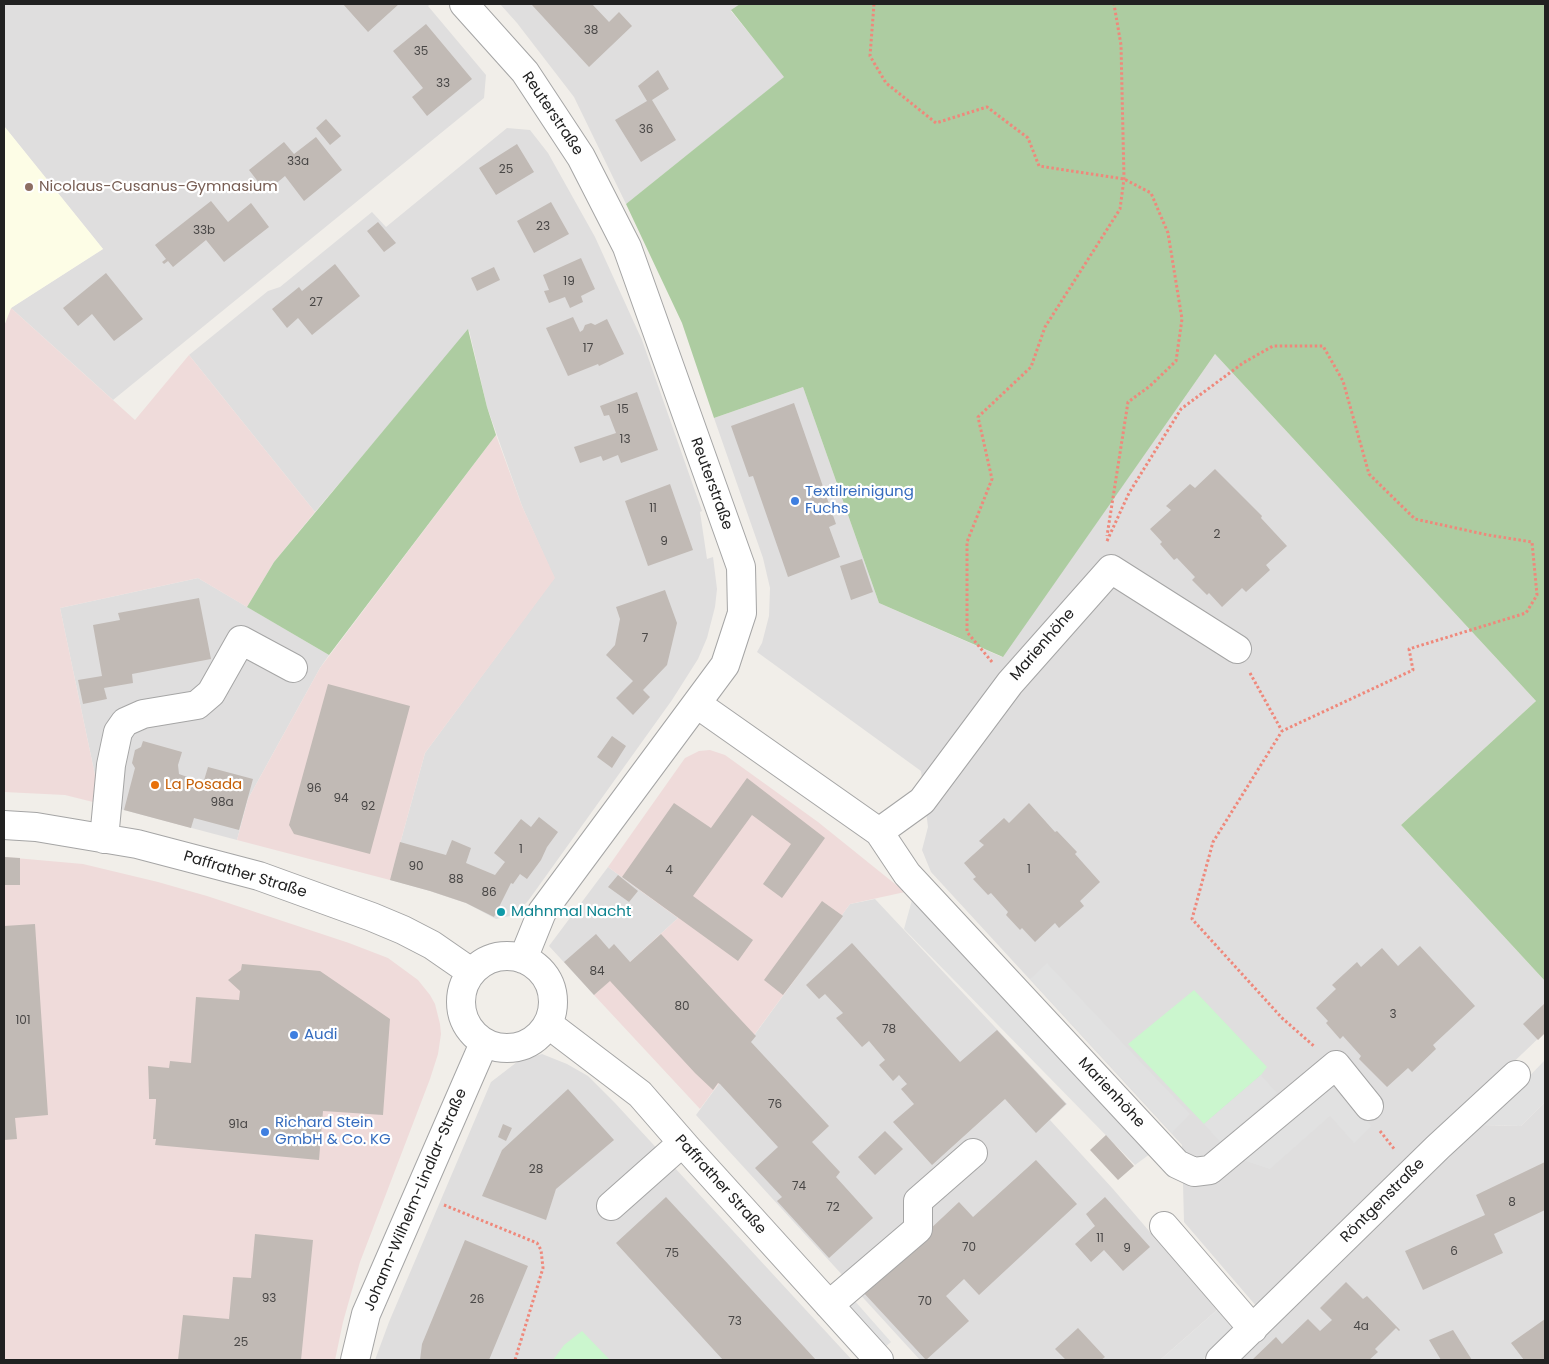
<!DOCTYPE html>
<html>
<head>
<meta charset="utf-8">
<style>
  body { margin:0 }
  #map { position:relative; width:1549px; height:1364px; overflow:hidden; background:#f1eee9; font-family:Poppins,sans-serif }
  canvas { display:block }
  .frame { position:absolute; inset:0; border:5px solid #212121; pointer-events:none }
</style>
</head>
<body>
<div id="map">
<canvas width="1549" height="1364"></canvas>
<div class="frame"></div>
</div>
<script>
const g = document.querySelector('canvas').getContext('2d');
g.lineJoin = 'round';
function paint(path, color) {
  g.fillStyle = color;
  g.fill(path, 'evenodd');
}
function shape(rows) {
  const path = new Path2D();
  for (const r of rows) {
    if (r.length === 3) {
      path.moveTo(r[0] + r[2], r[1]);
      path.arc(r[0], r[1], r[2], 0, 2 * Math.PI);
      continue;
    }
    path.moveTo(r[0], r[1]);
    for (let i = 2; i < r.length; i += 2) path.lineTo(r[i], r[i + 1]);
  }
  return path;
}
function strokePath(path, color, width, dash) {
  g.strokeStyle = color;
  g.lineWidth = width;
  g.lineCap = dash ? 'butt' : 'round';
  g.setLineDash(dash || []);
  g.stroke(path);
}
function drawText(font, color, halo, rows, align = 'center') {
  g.font = font + ' Poppins,sans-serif';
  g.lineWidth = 4.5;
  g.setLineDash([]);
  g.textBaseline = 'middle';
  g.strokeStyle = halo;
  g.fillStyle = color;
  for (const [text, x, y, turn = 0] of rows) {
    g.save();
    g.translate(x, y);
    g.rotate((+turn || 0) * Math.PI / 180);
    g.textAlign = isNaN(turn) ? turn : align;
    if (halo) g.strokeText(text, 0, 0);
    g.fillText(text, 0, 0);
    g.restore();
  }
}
paint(shape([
  [4,4,431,4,428,6,486,75,484,98,113,400,11,308,103,249,4,126],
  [500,4,740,4,731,11,785,77,626,204,574,97,517,23],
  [507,128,530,130,548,153,595,237,642,340,702,511,700,512,707,559,713,557,717,589,715,607,707,638,698,659,672,700,528,901,514,915,496,919,466,903,430,891,390,880,425,753,554,578,522,506,487,407,469,330,315,512,189,355,268,291,280,287,372,212,386,227],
  [1215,354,1536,701,1401,825,1545,981,1545,1032,1257,1307,1184,1222,1182,1145,931,872,922,850,928,827,921,771,757,652,762,643,769,616,770,588,763,558,714,418,803,387,879,603,1002,657],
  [198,578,329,655,320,668,248,799,237,840,101,804,60,608],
  [608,867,678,918,594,995,549,946],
  [875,899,1067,1104,1050,1120,1113,1189,1217,1310,1160,1360,920,1360,696,1115,850,904],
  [542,1054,567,1064,588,1076,615,1103,852,1360,375,1360,389,1322,491,1082,517,1062],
  [1545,1102,1545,1360,1233,1360,1482,1125,1521,1126]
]), '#dfdede');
paint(shape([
  [11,308,135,420,189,355,315,512,274,562,247,607,198,578,60,608,101,804,65,795,4,792,4,326],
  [496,435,522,506,555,578,425,753,390,880,237,840,248,799,320,668],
  [710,750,725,755,818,822,905,892,850,904,700,1109,594,995,678,918,608,867,685,758,699,751],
  [4,857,83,864,158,882,207,896,349,943,388,958,418,980,430,995,435,1004,440,1024,441,1034,438,1054,430,1079,360,1262,343,1322,335,1360,4,1360]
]), '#efdbda');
paint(shape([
  [4,126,103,249,11,308,4,326]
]), '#fdfde6');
paint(shape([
  [740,4,1545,4,1545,981,1401,825,1536,701,1215,354,1003,657,879,603,803,387,714,418,682,323,626,204,784,77,731,10],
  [468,329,487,407,496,435,329,655,247,607,274,562]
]), '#adcca1');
paint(shape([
  [1194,990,1267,1067,1261,1075,1204,1124,1128,1044],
  [582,1331,610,1360,553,1360,564,1345]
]), '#cbf6ce');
paint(shape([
  [912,900,1150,1154,1135,1165,904,929],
  [1047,963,1190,1114,1172,1133,1030,979],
  [1545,1060,1545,1102,1521,1126,1482,1125],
  [1261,1075,1277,1093,1220,1142,1204,1124],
  [1330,1085,1371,1126,1354,1143,1330,1116,1270,1169,1243,1160],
  [854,1300,891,1342,884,1348,847,1306],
  [1217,1310,1234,1330,1202,1360,1160,1360]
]), '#e1e1e1');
paint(shape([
  [343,4,399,4,368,32],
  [533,4,592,4,609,22,619,12,632,26,589,67,532,5],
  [426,24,472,79,427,116,412,97,423,88,393,51],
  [658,70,669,89,652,100,676,140,641,162,615,120,647,101,638,86],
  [326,119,341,136,330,145,316,128],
  [316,137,342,170,304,201,285,176,266,192,249,170,284,142,294,154],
  [517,144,534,172,496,195,479,168],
  [211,201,228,222,251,203,269,227,224,262,206,240,173,267,168,261,164,264,162,262,166,259,155,245],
  [551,202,569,234,534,253,517,221],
  [378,222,396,243,384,252,367,231],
  [581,258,595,289,581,296,583,302,570,308,565,297,549,303,544,291,549,290,543,275],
  [335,264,360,296,312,335,298,318,287,328,272,309,299,287,302,291],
  [494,267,500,280,477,291,471,278],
  [106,273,143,319,114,341,92,314,78,326,63,308],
  [573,317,580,332,583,330,585,325,591,323,595,325,607,319,624,354,599,366,598,364,568,376,546,328],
  [637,392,658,450,621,463,618,455,603,461,601,456,580,463,574,447,616,433,609,415,604,416,600,406],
  [794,403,836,524,829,527,840,557,788,577,753,476,749,477,731,426],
  [1215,469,1262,516,1261,518,1287,546,1266,565,1270,570,1246,592,1242,588,1222,607,1209,593,1207,595,1192,580,1195,577,1177,558,1174,560,1160,544,1162,542,1150,529,1171,510,1166,506,1190,484,1195,488],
  [670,484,693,550,648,566,625,501],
  [862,559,873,592,851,600,840,566],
  [665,590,677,623,667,665,643,690,650,697,633,715,616,698,633,681,606,655,615,645,620,619,616,607],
  [199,598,211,659,132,674,133,683,104,688,107,699,83,704,78,680,102,676,93,625,120,620,118,613],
  [328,684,410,706,370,854,294,834,289,825],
  [612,736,626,746,612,768,597,757],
  [143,741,182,752,178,765,179,774,193,779,191,784,202,787,208,767,253,779,239,830,194,818,191,828,124,810,135,768,132,763,135,750,141,747],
  [747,778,825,838,782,898,763,884,791,844,752,815,693,896,753,940,738,961,622,877,674,803,711,828],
  [1029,803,1055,832,1057,831,1077,852,1075,854,1100,882,1080,901,1084,906,1059,928,1055,923,1035,942,1022,928,1020,930,1006,915,1008,912,991,893,988,895,973,879,976,877,964,863,984,845,979,841,1004,818,1009,823],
  [539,817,558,832,547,847,541,860,527,879,520,874,513,884,511,883,494,917,466,903,430,891,390,880,400,842,446,855,452,840,471,848,466,863,495,875,505,862,494,853,521,819,531,827],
  [4,857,20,858,20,885,4,885],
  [618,875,638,891,629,902,608,887],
  [822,901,843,916,783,995,764,980],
  [35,924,48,1115,15,1118,17,1139,4,1140,4,926],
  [596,934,609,949,614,944,630,962,661,934,754,1034,756,1036,751,1042,829,1126,812,1142,840,1172,836,1177,873,1218,829,1258,777,1201,782,1197,755,1168,778,1147,720,1084,718,1083,713,1090,695,1073,610,981,594,995,564,962],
  [852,943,960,1062,997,1030,1066,1104,1036,1133,1005,1099,932,1165,893,1122,914,1104,901,1089,907,1084,899,1075,893,1081,879,1065,885,1060,869,1041,862,1047,836,1018,843,1013,825,994,819,999,806,985],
  [1420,946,1475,1006,1433,1045,1436,1049,1412,1072,1408,1068,1387,1087,1359,1059,1361,1056,1343,1036,1340,1039,1326,1023,1328,1021,1316,1008,1336,989,1332,985,1357,962,1361,967,1382,948,1398,966],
  [242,964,320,971,390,1019,383,1115,323,1111,319,1160,155,1145,156,1139,153,1139,156,1101,156,1099,149,1099,149,1096,148,1066,169,1068,170,1061,191,1063,196,997,239,1000,240,991,228,980,241,970],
  [1544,1004,1545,1005,1545,1033,1538,1040,1523,1024],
  [568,1089,614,1140,556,1189,546,1220,482,1196,502,1150],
  [503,1124,512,1128,506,1141,498,1137],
  [885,1131,903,1149,875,1175,858,1157],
  [1106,1135,1134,1166,1118,1180,1090,1150],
  [1036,1160,1077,1204,979,1295,964,1279,946,1296,969,1321,926,1360,863,1292,959,1202,973,1217],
  [1545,1162,1545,1210,1494,1234,1503,1253,1423,1290,1405,1251,1485,1215,1476,1195],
  [666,1197,729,1265,816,1360,723,1360,616,1243],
  [1105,1197,1150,1247,1123,1271,1104,1250,1091,1262,1075,1244,1095,1226,1086,1214],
  [255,1234,313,1240,301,1360,178,1360,183,1315,229,1319,233,1277,251,1278],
  [465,1240,528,1266,489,1360,420,1360,422,1344],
  [1346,1282,1363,1299,1367,1296,1400,1330,1399,1331,1396,1328,1375,1349,1378,1352,1369,1360,1252,1360,1276,1337,1282,1344,1308,1319,1320,1331,1332,1320,1320,1308],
  [1545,1319,1545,1360,1524,1360,1511,1343],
  [1078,1328,1105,1357,1101,1360,1066,1360,1055,1349],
  [1453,1330,1472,1360,1441,1360,1429,1340]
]), '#c1bab5');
const minor = shape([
  [464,4,525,72,581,157,627,247,741,567,742,613,725,665,542,912,523,959],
  [697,704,879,832,922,801,1010,683,1111,569,1237,649],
  [4,825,36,827,137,844,259,876,372,917,403,930,432,945,471,972],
  [879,832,907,874,1177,1164,1194,1172,1210,1170,1336,1065,1369,1106],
  [104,839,111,765,118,732,125,722,143,714,197,705,211,693,241,640,293,668],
  [507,1002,46],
  [548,1024,640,1094,687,1148,879,1360],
  [611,1206,682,1143],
  [1164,1226,1253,1329],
  [829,1305,918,1229,918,1201,973,1153],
  [355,1360,366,1314,484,1043],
  [1220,1360,1438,1147,1516,1075]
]);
strokePath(minor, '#a5a5a5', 30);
strokePath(shape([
  [874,4,870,56,886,83,936,123,987,107,1028,138,1039,166,1124,179,1151,193,1168,233,1182,319,1176,361,1150,386,1128,402,1107,536],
  [1107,541,1129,493,1181,409,1243,363,1273,346,1323,346,1343,381,1369,474,1415,519,1488,535,1532,542,1537,595,1526,613,1409,649,1413,670,1282,731],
  [992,662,967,632,967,542,992,479,978,417,1031,367,1045,327,1120,209,1124,179,1121,45,1114,4],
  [1250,673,1282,731,1213,842,1192,919,1282,1018,1315,1047],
  [1380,1131,1395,1150],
  [444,1205,537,1243,541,1250,543,1268,515,1360]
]), '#ef887b', 3, [2.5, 2.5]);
strokePath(minor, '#fff', 28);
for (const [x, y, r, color] of [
  [29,187,5,"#8d6e63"],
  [795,501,5,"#3f7fe0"],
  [155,785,5,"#e8710a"],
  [501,912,5,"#0f9aa8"],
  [294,1035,5,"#3f7fe0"],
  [265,1132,5,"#3f7fe0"]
]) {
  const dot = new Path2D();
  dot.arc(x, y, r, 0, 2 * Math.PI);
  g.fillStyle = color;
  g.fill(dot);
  strokePath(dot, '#fff', 2);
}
drawText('12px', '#494746', null, [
  ["38",591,31],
  ["35",421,52],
  ["33",443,84],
  ["36",646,130],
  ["33a",298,162],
  ["25",506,170],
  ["23",543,227],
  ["33b",204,231],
  ["19",569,282],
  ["27",316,303],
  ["17",588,349],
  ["15",623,410],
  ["13",625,440],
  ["11",653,509],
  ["2",1217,535],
  ["9",664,542],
  ["7",645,639],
  ["96",314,789],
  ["94",341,799],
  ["98a",222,803],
  ["92",368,807],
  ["1",521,850],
  ["90",416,867],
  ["1",1029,870],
  ["4",669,871],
  ["88",456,880],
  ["86",489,893],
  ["84",597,972],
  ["80",682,1007],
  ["3",1393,1015],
  ["101",23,1021],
  ["78",889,1030],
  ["76",775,1105],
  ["91a",238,1125],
  ["28",536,1170],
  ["74",799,1187],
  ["8",1512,1203],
  ["72",833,1208],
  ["11",1100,1239],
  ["70",969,1248],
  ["9",1127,1249],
  ["6",1454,1252],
  ["75",672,1254],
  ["93",269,1299],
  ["26",477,1300],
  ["70",925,1302],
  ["73",735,1322],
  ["4a",1361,1327],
  ["25",241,1343]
]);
drawText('15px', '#212121', '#fff', [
  ["Reuterstraße",552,114,56],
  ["Reuterstraße",711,484,70],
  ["Marienhöhe",1043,645,-49],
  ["Paffrather Straße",245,875,17],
  ["Marienhöhe",1111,1093,47],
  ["Paffrather Straße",720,1185,48],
  ["Johann-Wilhelm-Lindlar-Straße",416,1200,-67],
  ["Röntgenstraße",1383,1201,-45]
]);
drawText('15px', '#785e54', '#fff', [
  ["Nicolaus-Cusanus-Gymnasium",39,187]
], 'left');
drawText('15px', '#366cbe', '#fff', [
  ["Textilreinigung",805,492],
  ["Fuchs",805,509],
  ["Audi",304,1035],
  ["Richard Stein",275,1123],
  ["GmbH & Co. KG",275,1140]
], 'left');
drawText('15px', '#c56008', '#fff', [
  ["La Posada",165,785]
], 'left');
drawText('15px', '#0d838f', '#fff', [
  ["Mahnmal Nacht",511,912]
], 'left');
</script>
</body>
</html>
